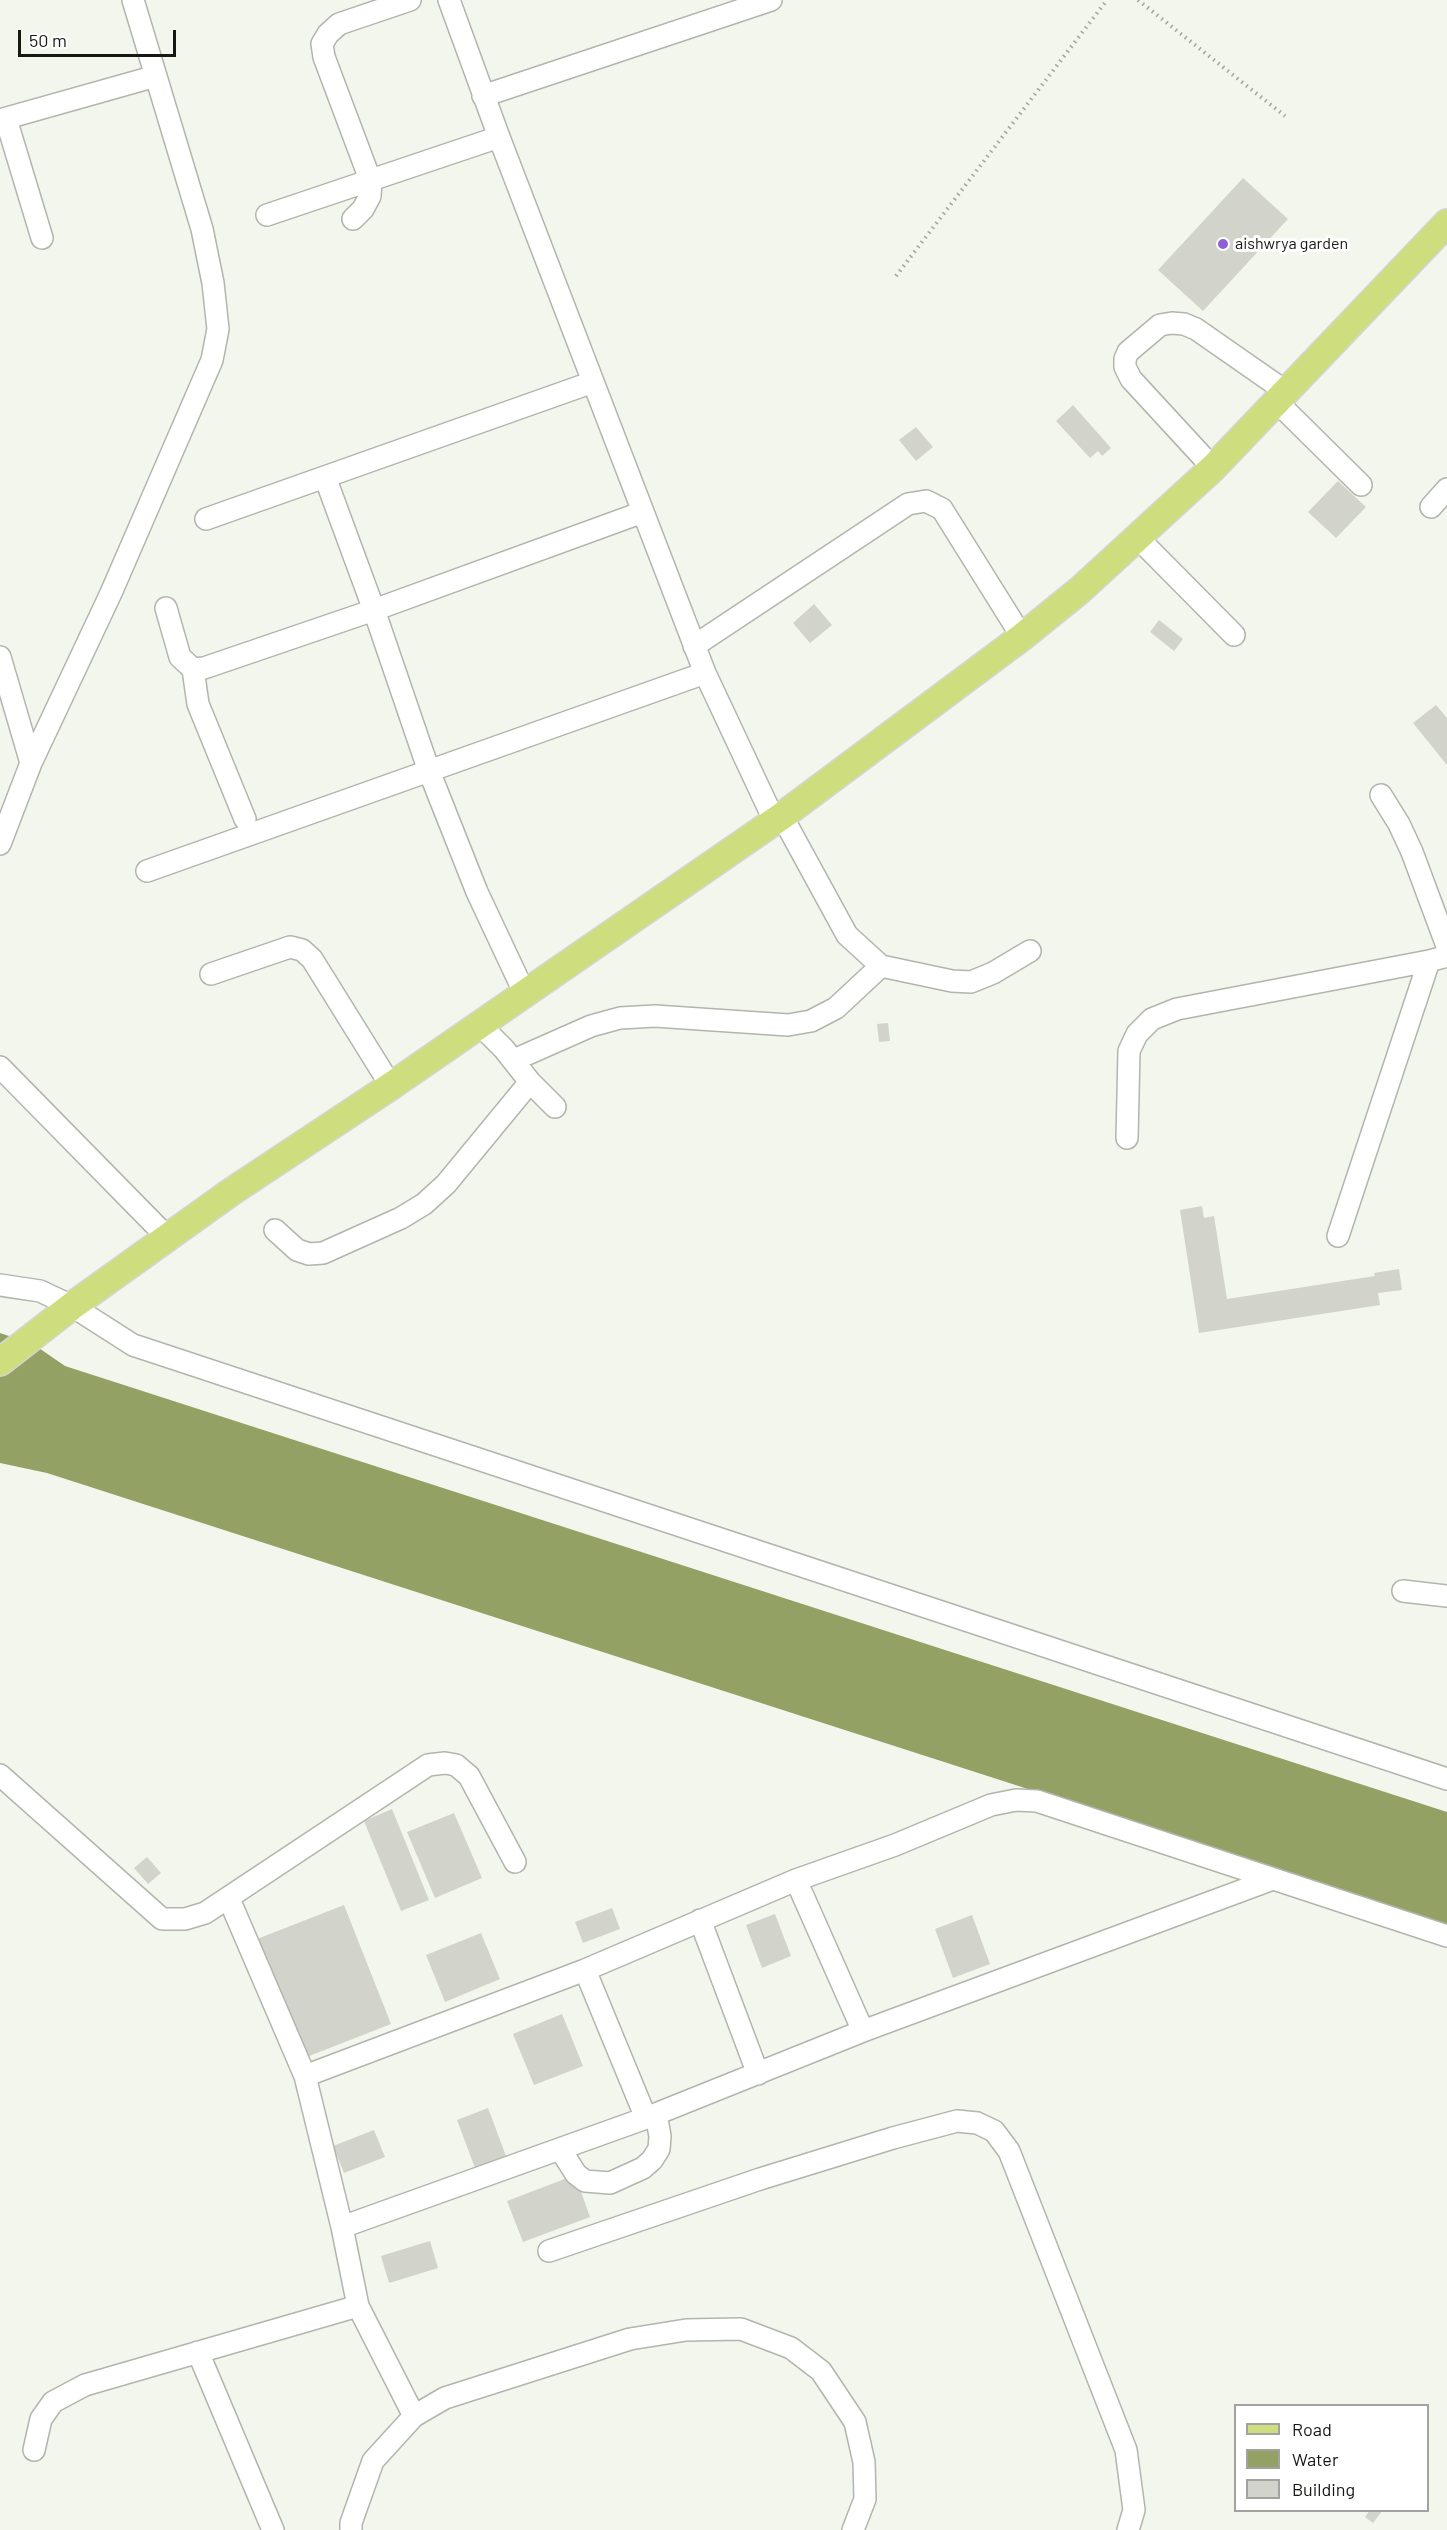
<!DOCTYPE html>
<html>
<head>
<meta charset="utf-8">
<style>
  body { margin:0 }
  #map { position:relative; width:1447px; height:2530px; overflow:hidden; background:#f3f6ec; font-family:Barlow,sans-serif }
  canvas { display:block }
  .legend { position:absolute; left:1234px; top:2404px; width:195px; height:108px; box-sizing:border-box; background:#fff; border:2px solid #a2a3a1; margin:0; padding:8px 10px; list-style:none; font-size:18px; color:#171814 }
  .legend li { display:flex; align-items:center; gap:12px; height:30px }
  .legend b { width:30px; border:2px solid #a2a3a1 }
  .scale { position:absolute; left:18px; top:30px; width:158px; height:27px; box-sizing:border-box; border:3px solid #171814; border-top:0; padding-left:8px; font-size:18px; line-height:21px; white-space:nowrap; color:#171814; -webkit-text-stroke:4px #fff; paint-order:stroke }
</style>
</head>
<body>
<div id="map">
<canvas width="1447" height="2530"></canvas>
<ul class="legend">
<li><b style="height:8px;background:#cedd7e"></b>Road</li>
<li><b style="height:16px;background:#93a164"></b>Water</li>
<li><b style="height:16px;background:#d2d4cb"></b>Building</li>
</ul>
<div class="scale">50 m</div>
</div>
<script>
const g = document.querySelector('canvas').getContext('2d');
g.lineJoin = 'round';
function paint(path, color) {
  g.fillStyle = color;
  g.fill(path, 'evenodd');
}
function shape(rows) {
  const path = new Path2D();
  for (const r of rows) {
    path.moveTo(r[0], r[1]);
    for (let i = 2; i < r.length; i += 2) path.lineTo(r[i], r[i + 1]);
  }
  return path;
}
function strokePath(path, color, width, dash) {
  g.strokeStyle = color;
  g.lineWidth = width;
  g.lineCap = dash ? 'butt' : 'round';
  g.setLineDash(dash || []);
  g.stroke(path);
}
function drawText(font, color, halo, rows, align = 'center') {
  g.font = font + ' Barlow,sans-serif';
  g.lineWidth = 6;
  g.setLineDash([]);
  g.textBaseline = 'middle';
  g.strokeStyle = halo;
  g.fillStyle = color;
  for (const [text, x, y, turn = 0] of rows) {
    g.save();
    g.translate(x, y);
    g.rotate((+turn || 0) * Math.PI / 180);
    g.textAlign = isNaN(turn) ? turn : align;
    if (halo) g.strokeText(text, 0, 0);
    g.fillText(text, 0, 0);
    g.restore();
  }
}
paint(shape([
  [0,1333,33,1344,65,1366,1447,1812,1447,1924,47,1473,0,1463]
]), '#93a164');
paint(shape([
  [1243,178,1288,219,1203,311,1158,270],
  [1073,405,1111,448,1102,456,1098,451,1090,458,1056,421],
  [916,427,933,447,916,461,899,440],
  [1338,481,1366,507,1336,538,1308,512],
  [814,604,832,625,810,643,793,623],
  [1159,620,1183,639,1174,651,1150,632],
  [1436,705,1447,718,1447,765,1413,723],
  [888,1023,890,1041,879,1042,877,1024],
  [1202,1206,1204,1218,1214,1216,1227,1299,1375,1276,1374,1273,1399,1269,1402,1290,1378,1293,1380,1305,1199,1333,1180,1210],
  [392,1809,429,1900,401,1911,364,1821],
  [454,1813,482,1878,435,1898,407,1832],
  [147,1857,161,1873,148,1884,134,1868],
  [344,1905,391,2024,299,2060,252,1941],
  [612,1908,620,1929,583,1943,575,1922],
  [775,1914,791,1956,762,1968,746,1925],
  [972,1915,990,1964,953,1978,935,1929],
  [481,1933,500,1979,445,2002,426,1955],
  [562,2014,583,2066,534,2085,513,2034],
  [488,2108,506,2156,475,2168,457,2120],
  [374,2130,385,2157,344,2173,333,2146],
  [575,2175,590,2217,523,2242,507,2201],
  [430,2241,438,2268,389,2283,381,2256],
  [1370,2510,1383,2510,1373,2523,1365,2517]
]), '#d2d4cb');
const minor = shape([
  [449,0,499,137,705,673,774,820],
  [483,96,771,0],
  [6,119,42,238],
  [0,120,156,76],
  [267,215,499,137],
  [353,219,363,209,370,196,371,182,324,57,322,44,328,34,339,24,410,0],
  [1277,402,1361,485],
  [1213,468,1131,379,1125,367,1125,359,1128,352,1160,325,1172,323,1184,324,1196,329,1285,391],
  [325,477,374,610,429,771,477,892,524,992],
  [1431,507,1447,489],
  [206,519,593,382],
  [1137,537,1234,635],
  [166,608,180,657,193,669,204,668,374,610,643,512],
  [694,646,908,504,926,501,942,509,1022,637],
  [0,657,31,763],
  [193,669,198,704,245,819],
  [1381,795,1399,824,1412,852,1447,946],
  [782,816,847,935,881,966,952,981,971,982,993,973,1030,951],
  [0,844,31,763,111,593,212,360,218,329,213,283,202,229,133,0],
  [147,871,705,673],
  [211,974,290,947,302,950,312,959,391,1086],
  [479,1024,504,1049,530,1082,555,1107],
  [514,1060,591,1026,620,1018,655,1016,788,1025,811,1021,836,1008,881,966],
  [0,1067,168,1238],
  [1127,1138,1129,1051,1137,1034,1152,1019,1177,1009,1429,961],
  [275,1230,297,1250,309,1254,323,1253,401,1218,424,1204,446,1184,530,1082],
  [1338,1236,1429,961,1447,956],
  [0,1285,40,1291,72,1306,133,1345,1447,1779],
  [1403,1591,1447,1596],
  [0,1775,162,1919,185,1919,205,1913,428,1765,445,1763,456,1765,469,1776,515,1862],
  [796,1880,863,2031],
  [229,1899,305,2076,342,2227,646,2118,863,2031,1273,1879],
  [700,1920,758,2074],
  [585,1970,646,2118],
  [305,2076,585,1970,796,1880,895,1845,991,1805,1016,1800,1037,1801,1447,1936],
  [560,2149,576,2174,585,2181,610,2183,643,2168,652,2160,659,2149,660,2136,656,2114],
  [342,2227,358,2306,414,2416],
  [549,2251,760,2179,893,2138,957,2121,977,2123,994,2131,1009,2151,1126,2450,1134,2510,1128,2530],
  [198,2352,273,2530],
  [34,2450,41,2419,53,2402,85,2385,358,2306],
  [351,2530,351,2523,373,2461,414,2416,445,2398,630,2339,686,2330,741,2329,791,2348,821,2371,855,2422,864,2462,865,2499,853,2530]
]);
const major = shape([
  [0,1362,72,1306,231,1192,391,1086,782,816,1022,637,1080,590,1213,468,1447,223]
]);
strokePath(minor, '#b2b5ab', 24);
strokePath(major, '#d5d5d5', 30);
strokePath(shape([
  [1138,0,1285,116],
  [896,276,1107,0]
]), '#a2a49d', 4, [1.5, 4.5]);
strokePath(minor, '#fff', 21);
strokePath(major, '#cedd7e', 27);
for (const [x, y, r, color] of [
  [1223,244,6,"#8f5fd8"]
]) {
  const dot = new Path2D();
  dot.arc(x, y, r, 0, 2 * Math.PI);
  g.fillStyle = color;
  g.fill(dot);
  strokePath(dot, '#fff', 2);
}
drawText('16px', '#171814', '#fff', [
  ["aishwrya garden",1235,244]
], 'left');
</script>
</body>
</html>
